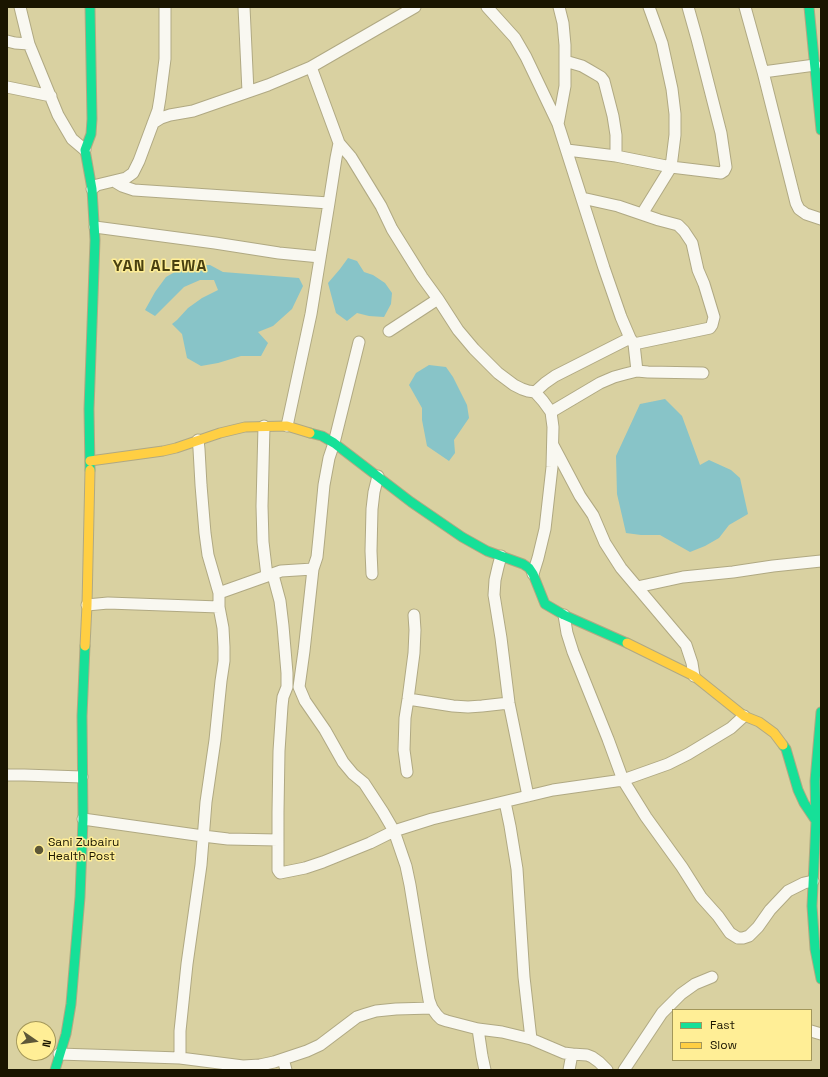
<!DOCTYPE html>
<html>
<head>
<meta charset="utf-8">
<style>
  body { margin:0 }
  #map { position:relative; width:828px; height:1077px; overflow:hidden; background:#d9d1a1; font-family:"Space Grotesk",sans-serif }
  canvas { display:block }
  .frame { position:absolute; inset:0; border:8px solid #1a1500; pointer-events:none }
  .legend { position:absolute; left:672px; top:1009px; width:140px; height:52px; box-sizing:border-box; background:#ffee96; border:1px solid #a3975a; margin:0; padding:5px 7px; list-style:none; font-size:12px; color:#1a1500 }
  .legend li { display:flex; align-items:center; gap:8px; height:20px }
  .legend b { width:20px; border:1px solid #a3975a }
  .north { position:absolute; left:16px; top:1021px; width:40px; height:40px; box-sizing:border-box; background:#ffee96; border:1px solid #a3975a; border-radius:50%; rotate:103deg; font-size:11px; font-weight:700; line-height:16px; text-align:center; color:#1a1500 }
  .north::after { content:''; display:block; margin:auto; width:14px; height:18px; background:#5d5738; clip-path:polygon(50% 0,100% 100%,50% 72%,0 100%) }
</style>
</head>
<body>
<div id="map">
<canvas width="828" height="1077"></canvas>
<div class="frame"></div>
<ul class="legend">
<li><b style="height:5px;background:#16e098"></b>Fast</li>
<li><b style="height:5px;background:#ffcf43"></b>Slow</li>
</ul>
<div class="north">N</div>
</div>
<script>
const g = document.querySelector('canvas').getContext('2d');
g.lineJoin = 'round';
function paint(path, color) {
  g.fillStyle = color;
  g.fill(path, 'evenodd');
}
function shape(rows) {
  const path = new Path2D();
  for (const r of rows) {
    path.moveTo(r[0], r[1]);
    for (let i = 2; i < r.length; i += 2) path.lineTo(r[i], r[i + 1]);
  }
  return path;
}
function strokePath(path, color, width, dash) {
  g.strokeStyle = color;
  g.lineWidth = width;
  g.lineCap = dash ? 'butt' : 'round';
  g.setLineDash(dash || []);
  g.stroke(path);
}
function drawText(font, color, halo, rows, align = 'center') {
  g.font = font + ' "Space Grotesk",sans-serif';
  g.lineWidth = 3;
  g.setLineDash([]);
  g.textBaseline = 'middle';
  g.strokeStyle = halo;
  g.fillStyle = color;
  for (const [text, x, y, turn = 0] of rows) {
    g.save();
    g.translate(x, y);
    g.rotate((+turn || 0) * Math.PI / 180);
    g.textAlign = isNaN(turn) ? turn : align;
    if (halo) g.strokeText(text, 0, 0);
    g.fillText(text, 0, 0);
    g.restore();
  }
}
paint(shape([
  [348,258,357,261,364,272,373,275,385,283,392,293,391,304,384,317,369,316,357,313,347,321,336,313,328,283,340,269],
  [187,265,210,265,223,272,299,278,303,286,292,309,273,326,258,332,268,343,261,356,241,356,218,363,201,366,187,358,182,334,172,324,177,320,188,308,202,298,218,290,214,280,200,280,184,287,155,316,145,310,155,292,166,277],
  [429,365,446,367,453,377,467,405,469,418,454,440,455,453,449,461,427,446,422,420,422,408,409,385,416,373],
  [665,399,682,416,700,465,709,460,731,470,740,478,748,514,729,525,719,538,705,546,690,552,660,535,641,535,626,533,617,494,616,456,640,404]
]), '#88c4c8');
const street = shape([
  [20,7,29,44,58,115,72,139,85,150],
  [244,7,248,92],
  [487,7,515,38,526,57,558,124,604,268,621,317,630,338,634,344,637,371],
  [745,7,763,72,796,203,799,209,806,214,821,219],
  [7,41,15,43,29,44],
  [565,61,582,66,589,70,601,77,604,81,613,116,616,135,616,156],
  [311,67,339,143,351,157,381,206,392,229,422,277,438,299,458,330,474,349,498,373,514,385,522,389,528,391,535,392,543,401,551,412,553,427,552,467,545,529,538,558,533,574],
  [763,72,815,65],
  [7,87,51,96],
  [153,123,161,118,170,115,193,111,268,85,311,67,415,7],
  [558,124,565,86,565,45,563,23,559,7],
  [567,150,616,156,671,167,721,173,724,171,726,167,721,133,697,39,688,7],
  [115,181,117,183,122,186,134,190,329,203],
  [92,189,97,185,126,178,133,173,139,161,158,110,160,98,165,59,165,7],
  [582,198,618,206,659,220,678,225,684,231,692,243,698,270,704,284,714,317,712,325,710,328,634,344],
  [642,214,671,167,675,135,675,114,672,89,662,43,649,7],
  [95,227,215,243,279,253,320,257],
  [389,331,438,299],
  [359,342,334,443,329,458,324,485,319,537,317,557,313,569,304,651,299,687,305,701,325,730,343,762,353,774,364,783,383,812,394,831,406,866,410,885,423,965,429,1000,432,1008],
  [535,392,545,383,555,376,630,338],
  [551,412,600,383,614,377,625,374,637,371,648,372,703,373],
  [264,426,262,506,263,542,267,576],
  [287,426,311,314,329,203,336,158,339,143],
  [553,445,580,496,593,515,605,543,621,568,686,645,692,663,694,676],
  [501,556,498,567,495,580,494,595,501,638,509,703,528,796],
  [372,574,371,551,372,509,374,492,378,476],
  [273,575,280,601,283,626,287,673,287,687,283,697,282,706,279,751,278,812,278,870,280,873,305,868,323,862,370,843,394,831,432,819,553,790,623,780,668,764,688,754,731,728,744,716],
  [637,587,683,577,733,572,773,566,821,561],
  [219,593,281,571,313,569],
  [87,605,108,603,219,607],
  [564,615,567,633,573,652,608,739,623,780,646,817,682,867,701,897,718,916,730,933,738,938,743,938,749,936,758,927,770,910,788,891,804,883,813,881],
  [408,699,453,706,468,707,482,706,509,703],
  [407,772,404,750,405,718,408,699,414,653,415,630,414,615],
  [7,775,24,775,82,777],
  [505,802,510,826,517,869,524,977,531,1039],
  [83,819,203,836,228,839,278,840],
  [478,1029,482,1056,485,1070],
  [811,1031,821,1034],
  [59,1054,180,1058,243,1066,260,1065,274,1062,307,1051,320,1045,357,1017,366,1014,376,1011,396,1009,432,1008,437,1015,441,1019,447,1021,478,1029,502,1032,531,1039,564,1053,572,1054,587,1055,592,1057,599,1062,607,1070],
  [180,1058,180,1031,187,964,201,865,206,802,215,740,221,681,224,661,224,647,223,628,219,607,219,593,208,555,205,533,201,485,199,449,198,440],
  [283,1059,286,1070],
  [569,1070,572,1054],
  [624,1070,662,1013,681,994,695,984,712,977]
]);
const fast = shape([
  [809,7,821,130],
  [310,433,322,436,334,443,411,502,462,537,487,551,523,564,529,568,533,574,545,604,564,615,627,643],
  [90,470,89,409,95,240,92,189,85,150,91,134,92,119,90,7],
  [821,712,815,781,816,821,812,906,815,949,821,979],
  [783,745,786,749,798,790,804,803,816,821],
  [55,1070,66,1034,71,1004,80,897,83,819,82,716,85,646]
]);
const slow = shape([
  [90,461,163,451,176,448,220,433,245,427,287,426,310,433],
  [627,643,694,676,744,716,759,722,774,733,783,745],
  [85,646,87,605,90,470]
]);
strokePath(street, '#b0a983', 13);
strokePath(fast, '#b0a983', 11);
strokePath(slow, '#b0a983', 11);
strokePath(street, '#f9f8f1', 11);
strokePath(fast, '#16e098', 9);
strokePath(slow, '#ffcf43', 9);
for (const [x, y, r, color] of [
  [39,850,5,"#5d5738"]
]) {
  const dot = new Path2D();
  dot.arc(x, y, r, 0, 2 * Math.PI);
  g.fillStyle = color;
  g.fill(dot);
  strokePath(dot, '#ffee96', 1.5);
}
drawText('12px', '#1a1500', '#ffee96', [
  ["Sani Zubairu",48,843],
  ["Health Post",48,857]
], 'left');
g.letterSpacing = '1px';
drawText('bold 16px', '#494011', '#ffee96', [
  ["YAN ALEWA",160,267]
]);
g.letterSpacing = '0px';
</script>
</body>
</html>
